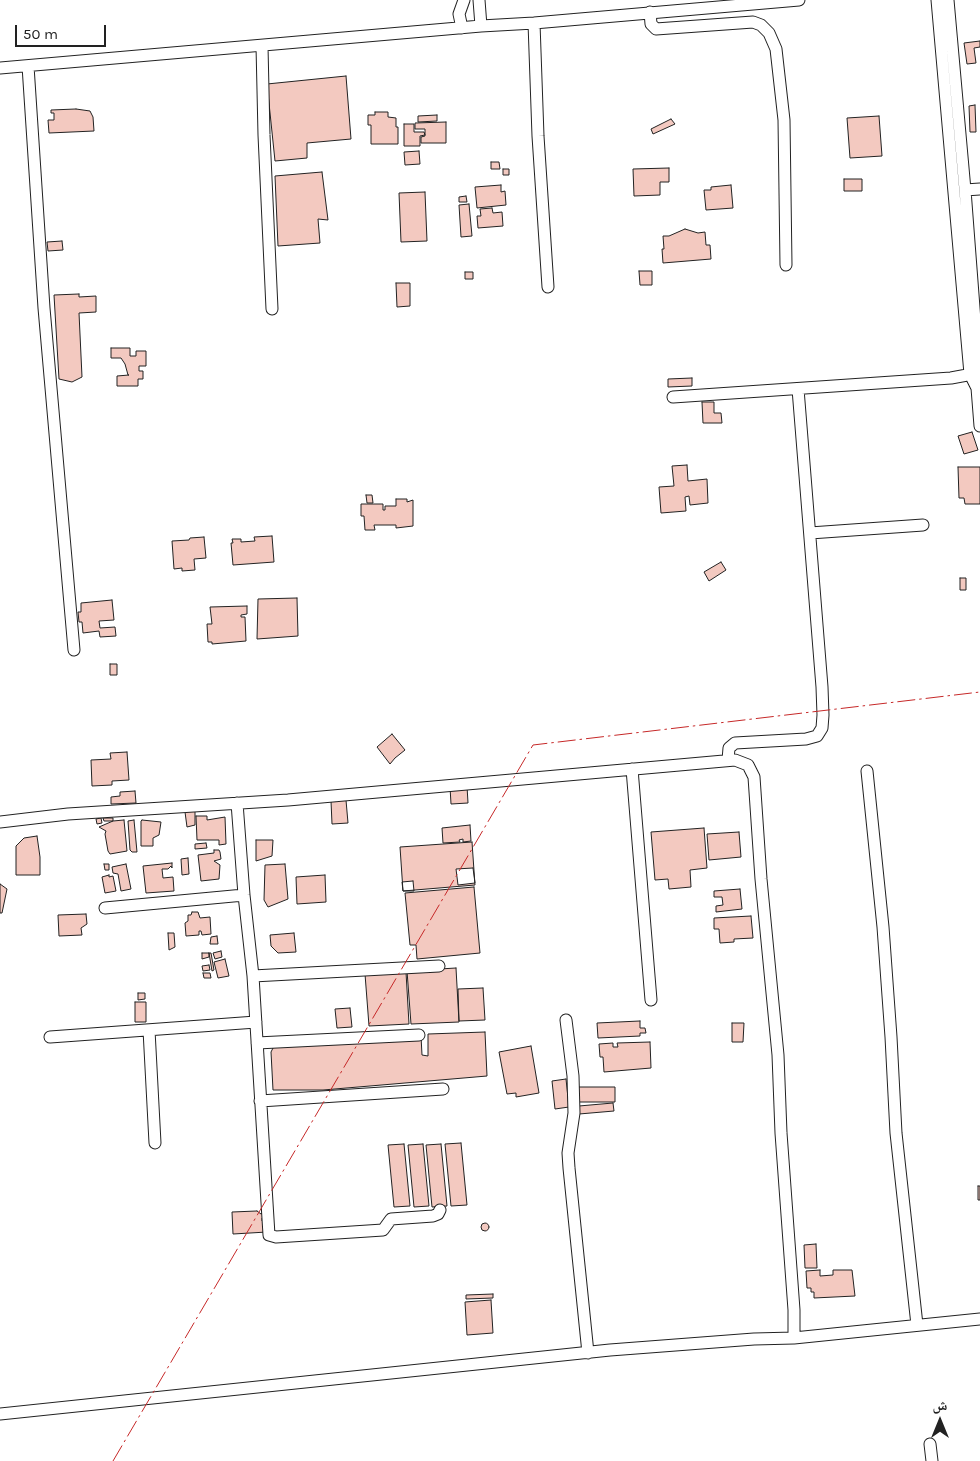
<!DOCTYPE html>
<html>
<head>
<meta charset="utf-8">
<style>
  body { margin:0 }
  #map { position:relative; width:980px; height:1461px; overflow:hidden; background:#fff; font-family:Karla,"Noto Naskh Arabic",sans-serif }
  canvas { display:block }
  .north { position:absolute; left:915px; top:1396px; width:50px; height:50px; -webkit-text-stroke:4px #fff; paint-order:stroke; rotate:0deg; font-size:14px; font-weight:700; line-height:20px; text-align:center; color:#222 }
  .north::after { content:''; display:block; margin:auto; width:18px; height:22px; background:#222; clip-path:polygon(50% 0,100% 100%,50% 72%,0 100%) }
  .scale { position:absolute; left:15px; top:25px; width:91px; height:22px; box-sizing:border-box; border:2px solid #222; border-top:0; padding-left:6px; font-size:15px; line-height:18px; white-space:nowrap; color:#222; -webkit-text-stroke:4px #fff; paint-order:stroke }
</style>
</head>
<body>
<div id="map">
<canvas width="980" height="1461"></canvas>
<div class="north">ش</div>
<div class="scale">50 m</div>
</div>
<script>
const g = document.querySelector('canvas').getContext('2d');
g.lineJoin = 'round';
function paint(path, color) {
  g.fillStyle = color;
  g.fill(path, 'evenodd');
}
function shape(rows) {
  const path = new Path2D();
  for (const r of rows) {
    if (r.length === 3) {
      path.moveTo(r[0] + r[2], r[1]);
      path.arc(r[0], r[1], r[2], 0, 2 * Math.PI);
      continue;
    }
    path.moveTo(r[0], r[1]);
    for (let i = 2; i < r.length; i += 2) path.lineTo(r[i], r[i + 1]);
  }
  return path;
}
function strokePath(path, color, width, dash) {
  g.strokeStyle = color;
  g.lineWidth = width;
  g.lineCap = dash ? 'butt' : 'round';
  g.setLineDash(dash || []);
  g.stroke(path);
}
const building = shape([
  [980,41,980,47,974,48,976,63,967,64,964,43,980,41],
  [346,76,351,139,307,143,307,158,275,161,267,84,346,76],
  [975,105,976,132,970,132,969,106,975,105],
  [76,109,90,111,93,117,94,131,49,133,48,120,54,120,54,113,51,113,51,110,76,109],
  [375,112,388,112,388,117,396,118,396,127,398,127,398,144,371,144,371,125,368,125,368,115,375,115,375,112],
  [437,115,437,121,418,122,418,116,437,115],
  [879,116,882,156,850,158,847,118,879,116],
  [671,119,675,124,653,134,651,129,671,119],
  [446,122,446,143,421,143,421,137,425,136,425,129,415,129,415,123,446,122],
  [404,124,414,124,414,132,424,132,425,135,420,136,420,146,404,146,404,124],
  [419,151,420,164,405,165,404,152,419,151],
  [491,162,499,162,500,169,491,169,491,162],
  [669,168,669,182,660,182,660,195,634,196,633,169,669,168],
  [503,169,509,169,509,175,503,175,503,169],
  [322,172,328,220,318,219,320,243,278,246,275,176,322,172],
  [844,179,862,179,862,191,844,191,844,179],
  [501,185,501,192,505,191,506,205,477,208,475,187,501,185],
  [731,185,733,208,706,210,704,190,711,190,711,187,731,185],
  [425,192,427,241,401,242,399,193,425,192],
  [466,196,467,202,459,202,459,197,466,196],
  [469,204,472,236,461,237,459,205,469,204],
  [492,208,493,213,502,212,503,226,478,228,477,216,481,216,480,209,492,208],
  [685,229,698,233,705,232,706,245,710,245,711,259,663,263,662,249,664,249,663,236,669,236,685,229],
  [62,241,63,250,48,251,47,242,62,241],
  [639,271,652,271,652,285,640,285,639,271],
  [465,272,473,272,473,279,465,279,465,272],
  [396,283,410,283,410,306,397,307,396,283],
  [79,294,79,297,96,296,96,312,79,313,82,377,72,382,59,379,54,295,79,294],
  [111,348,130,348,130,356,136,356,136,351,146,351,146,366,139,366,139,371,143,371,143,379,138,379,138,386,117,386,117,376,129,375,128,375,125,364,121,358,111,358,111,348],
  [692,378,692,386,668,387,668,379,692,378],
  [702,402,714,402,714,413,721,413,722,423,703,423,702,402],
  [972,432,978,450,964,454,958,436,972,432],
  [687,465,688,481,707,479,708,503,690,505,689,496,685,497,686,511,661,513,659,487,674,486,672,466,687,465],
  [958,467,980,467,980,504,965,504,964,498,959,498,958,467],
  [366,495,372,495,373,503,367,503,366,495],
  [396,499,407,499,407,502,413,500,413,526,396,528,396,525,374,525,375,530,365,530,364,516,361,516,361,504,383,504,383,510,385,510,385,506,396,506,396,499],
  [272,536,274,562,233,565,231,543,233,543,232,539,241,539,241,542,255,541,254,537,272,536],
  [204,537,206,558,194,559,195,570,182,571,182,568,174,569,172,541,189,540,190,538,204,537],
  [721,562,726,570,709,581,704,572,721,562],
  [960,578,966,578,966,590,960,590,960,578],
  [297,598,298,636,257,639,258,599,297,598],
  [112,600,114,620,99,621,100,628,115,627,116,636,100,637,99,631,83,633,82,622,79,622,78,612,81,612,81,603,112,600],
  [247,606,247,614,241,615,241,617,245,617,246,641,212,644,212,642,208,642,207,624,212,624,210,607,247,606],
  [110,664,117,664,117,675,110,675,110,664],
  [392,734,405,750,395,758,390,764,377,747,392,734],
  [127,752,129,780,112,781,112,785,92,786,91,760,111,759,110,753,127,752],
  [467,786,468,803,451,804,450,787,467,786],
  [135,791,136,803,111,804,111,797,120,796,120,792,135,791],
  [346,800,348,823,332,824,331,801,346,800],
  [195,810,195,825,187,827,185,812,195,810],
  [196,816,207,816,207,820,225,817,226,844,219,845,219,840,197,840,196,816],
  [101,818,102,823,97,824,96,819,101,818],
  [103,818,113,818,113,821,104,821,103,818],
  [124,820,127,851,110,854,108,851,105,834,106,831,99,827,113,821,124,820],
  [134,820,137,852,132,852,130,850,128,821,134,820],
  [142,820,161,822,159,835,153,838,153,846,141,846,141,821,142,820],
  [470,825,471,841,463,842,463,839,459,840,460,842,443,843,442,828,470,825],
  [704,828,707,868,690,870,691,887,669,889,668,879,655,880,651,832,704,828],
  [739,832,741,857,709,860,707,834,739,832],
  [37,836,40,857,40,875,16,875,16,846,24,838,37,836],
  [256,840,273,840,272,856,256,861,256,840],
  [472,842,475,885,403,891,400,847,472,842],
  [206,843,207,848,195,849,195,844,206,843],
  [214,850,219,850,220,852,221,859,214,861,220,865,219,879,201,881,198,855,214,853,214,850],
  [188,858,189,874,182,875,181,859,188,858],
  [172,863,172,868,171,866,168,869,162,869,163,878,173,877,174,891,146,893,143,866,172,863],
  [104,864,109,864,109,870,105,870,104,864],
  [126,864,131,889,121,891,118,874,113,873,112,867,126,864],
  [285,864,288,899,268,907,264,900,265,865,285,864],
  [473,868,475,883,458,885,456,869,473,868],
  [109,875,109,877,113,876,116,891,105,893,102,877,109,875],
  [325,875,326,902,297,904,296,877,325,875],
  [413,881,414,891,403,891,402,882,413,881],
  [0,884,7,889,2,913,0,913,0,884],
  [474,887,480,953,417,959,416,945,410,945,405,893,474,887],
  [740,889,742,909,716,912,716,906,723,905,722,897,714,897,714,891,740,889],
  [192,912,198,912,200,918,210,917,211,934,202,935,201,931,199,931,199,935,186,936,185,923,188,921,188,915,191,915,192,912],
  [86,914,87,924,81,928,82,935,59,936,58,915,86,914],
  [751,916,753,938,734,939,734,942,720,943,719,929,714,929,714,918,751,916],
  [168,933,174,933,175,947,169,950,168,933],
  [294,933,296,952,278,953,271,946,270,935,294,933],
  [217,936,218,944,210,944,211,937,217,936],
  [221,951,222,957,215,959,213,953,221,951],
  [202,953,209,953,209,957,202,959,202,953],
  [209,953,211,953,214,970,212,971,209,953],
  [225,959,229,976,218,978,214,962,225,959],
  [209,965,210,970,203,971,202,966,209,965],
  [456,968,459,1022,411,1024,407,971,456,968],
  [406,972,409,1024,369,1026,365,974,406,972],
  [203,973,210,973,211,978,204,978,203,973],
  [483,988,485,1020,459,1021,458,989,483,988],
  [138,993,145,993,145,999,138,1000,138,993],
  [135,1002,146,1002,146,1022,135,1022,135,1002],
  [350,1008,352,1027,337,1028,335,1009,350,1008],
  [640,1021,640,1028,645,1028,646,1033,640,1033,640,1036,598,1038,597,1023,640,1021],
  [732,1023,744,1023,743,1042,732,1042,732,1023],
  [485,1032,487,1076,323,1090,273,1090,271,1052,275,1044,421,1036,422,1055,428,1056,428,1034,485,1032],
  [650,1042,651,1068,604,1072,603,1057,600,1057,599,1044,613,1043,613,1047,618,1047,617,1043,650,1042],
  [531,1046,539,1093,516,1097,516,1093,507,1094,499,1052,531,1046],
  [566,1079,569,1107,555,1109,552,1081,566,1079],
  [577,1087,615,1087,615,1102,579,1102,577,1094,577,1087],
  [613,1103,614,1111,579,1114,579,1106,613,1103],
  [461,1143,467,1205,451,1206,445,1144,461,1143],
  [404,1144,410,1206,394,1207,388,1145,404,1144],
  [423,1144,429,1206,414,1207,408,1145,423,1144],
  [441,1144,447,1206,432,1207,426,1145,441,1144],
  [978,1186,980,1186,980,1200,978,1200,978,1186],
  [257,1211,261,1214,266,1211,266,1218,262,1218,262,1221,266,1221,267,1232,233,1234,232,1212,257,1211],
  [485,1227,4],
  [816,1244,817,1268,805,1268,804,1245,816,1244],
  [820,1270,820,1276,833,1275,833,1270,852,1270,855,1296,814,1298,814,1292,811,1292,811,1288,807,1288,806,1271,820,1270],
  [493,1294,493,1298,466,1299,466,1295,493,1294],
  [491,1300,493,1333,467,1335,465,1302,491,1300]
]);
paint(building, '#f3c9c0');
strokePath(building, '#222', 1);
const street = shape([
  [479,0,481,26],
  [937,0,970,374,977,388],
  [948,0,965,190,979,373,977,388,980,426],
  [650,12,651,24,656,29,753,22,761,25,769,33,776,49,784,120,786,265],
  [534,23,538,136,548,287],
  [462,28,459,14,464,0],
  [262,46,264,135,272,309],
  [28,66,44,308,74,650],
  [0,68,481,26,534,23,799,0],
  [965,190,980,189],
  [673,397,951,378,978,373],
  [810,533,923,525],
  [728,760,729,748,735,743,806,739,817,736,822,728,823,715,822,687,798,389],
  [632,769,651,1000],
  [867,771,883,927,891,1037,896,1133,917,1325],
  [237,803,244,895,253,976,269,1235,276,1237,383,1230,391,1219,433,1216,438,1214,440,1210],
  [0,822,68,814,288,800,735,760,748,765,754,777,761,879,778,1055,781,1133,794,1310,794,1338,754,1339,610,1350,0,1414],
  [105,908,244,895],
  [253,976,439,966],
  [566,1020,573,1076,574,1113,568,1153,569,1168,588,1353],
  [149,1030,155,1143],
  [50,1037,256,1022],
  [257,1043,419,1035],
  [260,1101,443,1089],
  [794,1338,980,1319],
  [930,1444,932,1461]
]);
strokePath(street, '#222', 13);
strokePath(street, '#fff', 11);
strokePath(shape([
  [113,1461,533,745,980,692]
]), '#c62828', 1, [18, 4, 2.5, 4]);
</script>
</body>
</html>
